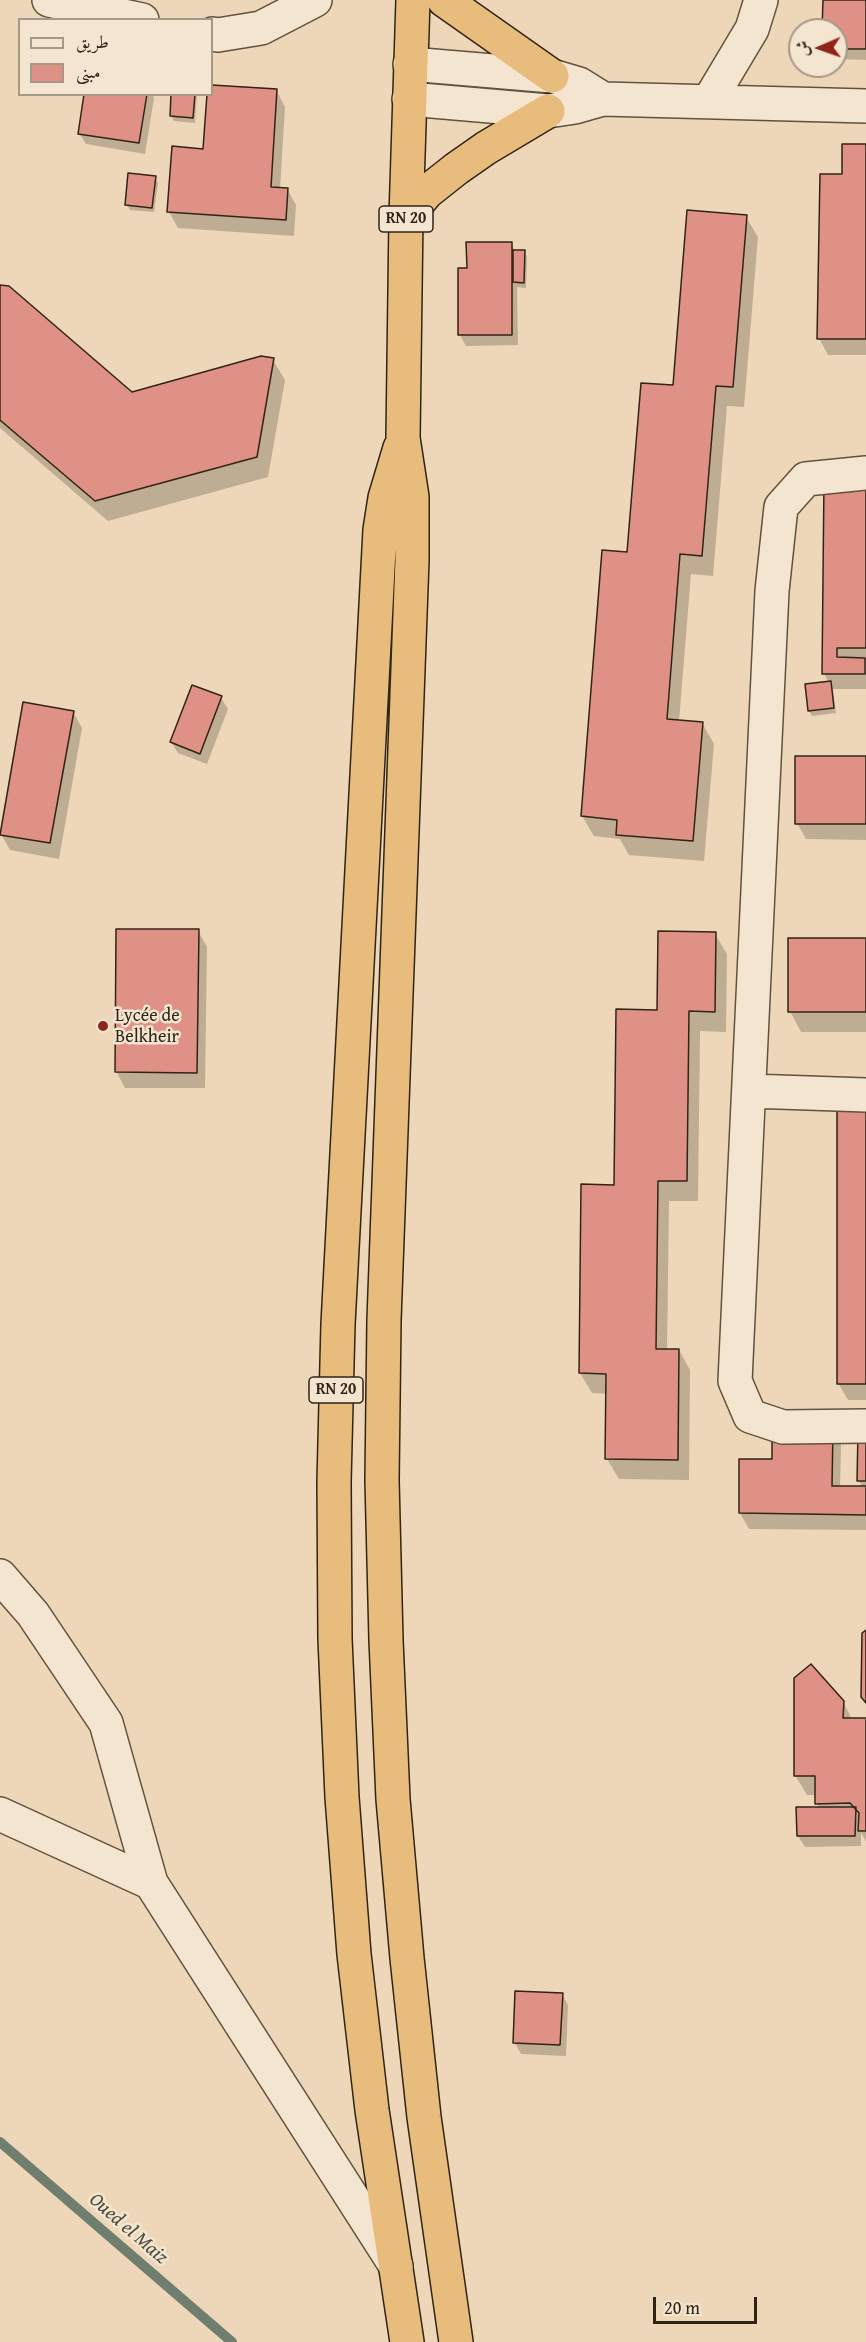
<!DOCTYPE html>
<html>
<head>
<meta charset="utf-8">
<style>
  body { margin:0 }
  #map { position:relative; width:866px; height:2342px; overflow:hidden; background:#eed7b8; font-family:"Gentium Book Plus",Amiri,serif }
  canvas { display:block }
  .legend { position:absolute; left:18px; top:18px; width:195px; height:78px; box-sizing:border-box; background:#f4e5d1; border:2px solid #a69886; margin:0; padding:8px 10px; list-style:none; font-size:18px; color:#302515 }
  .legend li { display:flex; align-items:center; gap:12px; height:30px }
  .legend b { width:30px; border:2px solid #a69886 }
  .north { position:absolute; left:788px; top:18px; width:60px; height:60px; box-sizing:border-box; background:#f4e5d1; border:2px solid #a69886; border-radius:50%; rotate:268deg; font-size:16px; font-weight:700; line-height:24px; text-align:center; color:#302515 }
  .north::after { content:''; display:block; margin:auto; width:21px; height:27px; background:#8f2418; clip-path:polygon(50% 0,100% 100%,50% 72%,0 100%) }
  .scale { position:absolute; left:653px; top:2297px; width:104px; height:27px; box-sizing:border-box; border:3px solid #302515; border-top:0; padding-left:8px; font-size:18px; line-height:21px; white-space:nowrap; color:#302515; -webkit-text-stroke:4px #f4e5d1; paint-order:stroke }
</style>
</head>
<body>
<div id="map">
<canvas width="866" height="2342"></canvas>
<ul class="legend">
<li><b style="height:8px;background:#f4e5d1"></b>طريق</li>
<li><b style="height:16px;background:#e09185"></b>مبنى</li>
</ul>
<div class="north">ش</div>
<div class="scale">20 m</div>
</div>
<script>
const g = document.querySelector('canvas').getContext('2d');
g.lineJoin = 'round';
function paint(path, color) {
  g.fillStyle = color;
  g.fill(path, 'evenodd');
}
function shape(rows) {
  const path = new Path2D();
  for (const r of rows) {
    path.moveTo(r[0], r[1]);
    for (let i = 2; i < r.length; i += 2) path.lineTo(r[i], r[i + 1]);
  }
  return path;
}
function strokePath(path, color, width, dash) {
  g.strokeStyle = color;
  g.lineWidth = width;
  g.lineCap = dash ? 'butt' : 'round';
  g.setLineDash(dash || []);
  g.stroke(path);
}
function drawText(font, color, halo, rows, align = 'center') {
  g.font = font + ' "Gentium Book Plus",serif';
  g.lineWidth = 5;
  g.setLineDash([]);
  g.textBaseline = 'middle';
  g.strokeStyle = halo;
  g.fillStyle = color;
  for (const [text, x, y, turn = 0] of rows) {
    g.save();
    g.translate(x, y);
    g.rotate((+turn || 0) * Math.PI / 180);
    g.textAlign = isNaN(turn) ? turn : align;
    if (halo) g.strokeText(text, 0, 0);
    g.fillText(text, 0, 0);
    g.restore();
  }
}
paint(shape([
  [866,1,866,60,836,59,836,30,824,30],
  [212,86,276,90,285,107,280,189,287,189,296,205,294,236,178,228,169,212,205,150],
  [86,94,152,94,154,98,145,154,86,144,79,133],
  [172,94,197,94,195,123,174,121,171,116],
  [866,146,866,355,828,355,819,338,843,176],
  [155,178,158,183,154,212,130,210,127,205],
  [746,217,758,237,744,407,727,406,713,576,691,574,679,721,702,723,714,744,704,861,629,855,620,839,594,836,582,816,604,552,628,554,674,387],
  [511,244,515,251,524,251,527,257,526,288,517,287,518,345,466,346,460,335,468,270],
  [0,286,132,393,273,360,285,380,268,477,108,521,0,428],
  [866,482,866,689,833,689,836,713,812,716,809,711,829,683,824,673],
  [193,687,221,698,228,709,207,764,178,753,171,742],
  [73,712,82,728,59,859,10,850,1,834],
  [866,757,866,840,806,839,797,823],
  [198,931,207,947,205,1088,125,1088,116,1071],
  [715,934,727,954,726,1032,700,1031,698,1201,669,1201,667,1350,679,1350,690,1370,689,1480,619,1479,607,1459,608,1394,592,1393,580,1373,583,1185,615,1186,658,1011],
  [866,940,866,1032,801,1032,790,1011],
  [866,1106,866,1400,848,1400,838,1383],
  [832,1429,841,1445,840,1488,863,1488,859,1481,866,1433,866,1530,749,1529,740,1513,773,1460],
  [843,1702,852,1719,866,1720,866,1841,861,1833,861,1846,805,1847,798,1836,820,1809,817,1804,817,1795,807,1795,795,1775],
  [562,1994,568,2005,566,2056,521,2054,515,2043]
]), '#0003');
strokePath(shape([
  [0,2142,232,2342]
]), '#707e6f', 10);
const building = shape([
  [823,0,866,0,866,49,836,49,836,30,822,30,823,0],
  [212,85,277,89,271,187,288,188,286,220,167,212,172,146,203,149,207,94,212,94,212,85],
  [84,94,147,94,139,143,78,134,84,94],
  [171,94,195,94,193,118,170,116,171,94],
  [842,144,866,144,866,339,817,339,820,174,842,174,842,144],
  [128,173,156,176,152,208,125,205,128,173],
  [687,210,747,215,733,387,716,386,702,556,680,554,667,719,703,722,693,841,616,835,617,820,581,816,602,550,627,552,641,383,673,385,687,210],
  [466,242,512,242,512,335,458,335,458,268,467,268,466,242],
  [513,250,525,250,524,283,513,282,513,250],
  [0,285,9,286,132,392,261,356,274,358,257,457,95,501,0,420,0,285],
  [824,480,866,480,866,648,837,648,837,657,865,658,865,674,822,674,824,480],
  [831,681,834,708,808,711,805,684,831,681],
  [192,685,222,696,200,754,170,742,192,685],
  [23,702,74,711,50,843,0,835,23,702],
  [795,756,866,756,866,824,795,824,795,756],
  [116,929,199,929,197,1073,115,1072,116,929],
  [658,931,716,932,715,1012,689,1011,687,1181,658,1181,656,1349,679,1349,678,1460,605,1459,606,1374,579,1373,581,1184,614,1185,616,1009,657,1010,658,931],
  [788,938,866,938,866,1012,788,1012,788,938],
  [837,1105,866,1105,866,1384,837,1384,837,1105],
  [772,1427,833,1428,832,1486,866,1486,866,1515,739,1513,739,1459,772,1459,772,1427],
  [858,1431,866,1431,866,1481,857,1481,858,1431],
  [866,1630,866,1703,861,1697,862,1633,866,1630],
  [811,1664,844,1701,843,1718,866,1718,866,1831,858,1831,859,1813,850,1803,815,1804,815,1776,794,1776,794,1678,811,1664],
  [796,1807,856,1807,855,1836,797,1836,796,1807],
  [515,1991,563,1993,560,2045,513,2043,515,1991]
]);
paint(building, '#e09185');
strokePath(building, '#302515', 1.5);
const minor = shape([
  [49,0,142,20],
  [212,34,218,35,261,28,315,0],
  [410,64,552,76,579,84,603,99],
  [409,99,548,111,575,107,603,99,866,106],
  [709,101,752,29,761,0],
  [866,473,806,479,781,507,772,591,735,1381,750,1416,783,1427,866,1426],
  [750,1091,866,1095],
  [0,1576,33,1614,106,1723,151,1883],
  [0,1814,151,1883,396,2266]
]);
const highway = shape([
  [413,0,406,217,403,438,412,497,412,560,384,1320,382,1480,386,1640,393,1799,407,1958,424,2117,456,2342],
  [444,0,552,76],
  [406,217,427,192,456,169,486,148,548,111],
  [400,448,385,498,380,530,338,1324,334,1482,335,1639,342,1797,354,1954,372,2110,407,2342]
]);
strokePath(minor, '#60523e', 36);
strokePath(highway, '#302515', 36);
strokePath(minor, '#f4e5d1', 33);
strokePath(highway, '#e7bc7c', 33);
for (const [x, y, r, color] of [
  [103,1026,6,"#8f2418"]
]) {
  const dot = new Path2D();
  dot.arc(x, y, r, 0, 2 * Math.PI);
  g.fillStyle = color;
  g.fill(dot);
  strokePath(dot, '#f4e5d1', 2);
}
for (const [x, y, w] of [
  [406,219,54],
  [336,1390,54]
]) {
  const box = new Path2D();
  box.roundRect(x - w / 2, y - 13, w, 26, 4.5);
  g.fillStyle = '#f4e5d1';
  g.fill(box);
  strokePath(box, '#302515', 1.5);
}
drawText('bold 16px', '#302515', null, [
  ["RN 20",406,219],
  ["RN 20",336,1390]
]);
drawText('18px', '#302515', '#f4e5d1', [
  ["Lycée de",115,1016],
  ["Belkheir",115,1037]
], 'left');
drawText('italic 20px', '#4a4a3a', '#f4e5d1', [
  ["Oued el Maiz",128,2229,41]
]);
</script>
</body>
</html>
